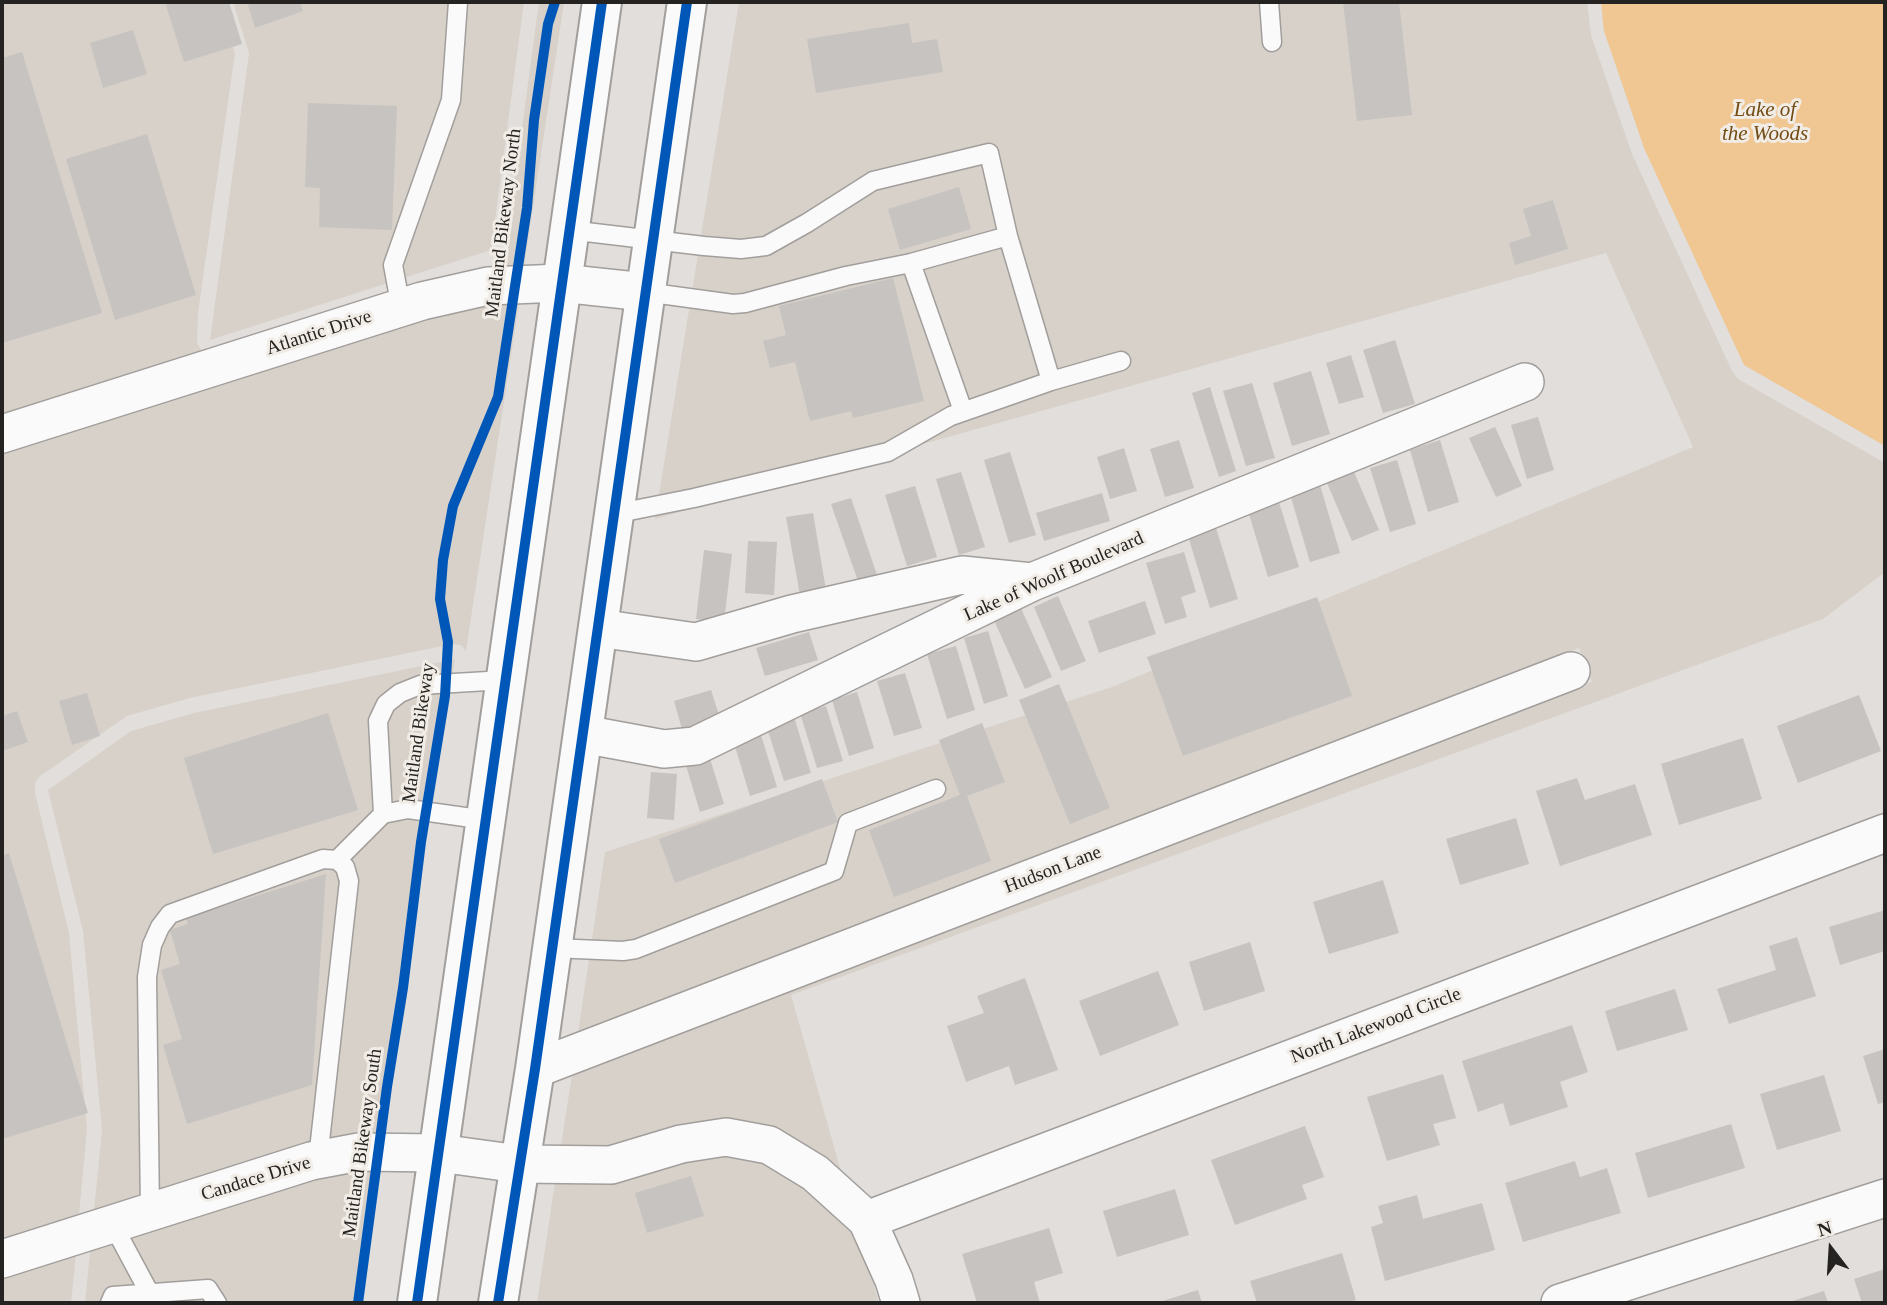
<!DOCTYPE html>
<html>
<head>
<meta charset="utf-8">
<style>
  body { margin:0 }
  #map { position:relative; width:1887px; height:1305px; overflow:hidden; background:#e1dedb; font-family:"Times New Roman",serif }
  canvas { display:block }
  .frame { position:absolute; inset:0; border:4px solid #252321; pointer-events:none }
  .north { position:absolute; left:1796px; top:1214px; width:70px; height:70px; -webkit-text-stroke:5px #f1ece5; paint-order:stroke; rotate:343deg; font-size:19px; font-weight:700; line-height:28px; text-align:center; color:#252321 }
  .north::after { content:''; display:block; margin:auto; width:24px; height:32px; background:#252321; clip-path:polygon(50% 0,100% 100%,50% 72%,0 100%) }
</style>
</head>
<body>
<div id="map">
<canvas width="1887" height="1305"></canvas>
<div class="frame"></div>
<div class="north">N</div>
</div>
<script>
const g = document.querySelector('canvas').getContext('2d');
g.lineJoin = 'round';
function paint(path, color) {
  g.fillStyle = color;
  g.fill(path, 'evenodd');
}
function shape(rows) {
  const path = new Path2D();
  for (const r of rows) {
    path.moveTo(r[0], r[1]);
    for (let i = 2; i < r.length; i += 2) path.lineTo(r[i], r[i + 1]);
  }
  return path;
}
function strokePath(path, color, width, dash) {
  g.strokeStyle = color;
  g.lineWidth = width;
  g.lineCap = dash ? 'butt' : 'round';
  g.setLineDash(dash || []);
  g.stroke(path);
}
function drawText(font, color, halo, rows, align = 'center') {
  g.font = font + ' "Times New Roman",serif';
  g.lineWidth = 6;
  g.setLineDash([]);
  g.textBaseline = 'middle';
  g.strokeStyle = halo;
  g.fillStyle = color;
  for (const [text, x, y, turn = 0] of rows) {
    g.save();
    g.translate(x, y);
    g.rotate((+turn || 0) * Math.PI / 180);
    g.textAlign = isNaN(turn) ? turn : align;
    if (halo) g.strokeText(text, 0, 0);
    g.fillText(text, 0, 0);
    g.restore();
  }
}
paint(shape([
  [2,2,218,2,235,53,198,313,197,343,202,352,2,415],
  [233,2,524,2,491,250,210,340,249,53],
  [539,2,564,2,524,267,487,268,500,263,505,254],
  [739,2,1587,2,1591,35,1632,154,1732,371,1738,379,1885,463,1885,572,1823,619,791,995,842,1175,823,1157,561,1146,572,1074,1592,682,1579,648,578,1033,605,852,1112,687,1693,447,1606,253,655,519],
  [519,303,466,651,461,645,452,644,190,698,127,716,40,776,35,783,35,793,69,933,87,1129,79,1215,2,1239,2,453,427,319,491,304],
  [455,659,382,1104,356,1303,85,1303,102,1130,83,931,48,790,131,731,194,713],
  [727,1155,764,1162,807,1187,853,1230,866,1258,879,1303,537,1303,555,1182,616,1183,685,1162],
  [76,1254,71,1303,2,1303,2,1277]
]), '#d8d1c9');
paint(shape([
  [1601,2,1885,2,1885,446,1744,365,1644,148,1604,31]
]), '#f0c692');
paint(shape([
  [165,2,229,2,242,44,184,62],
  [247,2,300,2,303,11,255,28],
  [1343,2,1399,2,1412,115,1357,121],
  [909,23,912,43,937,39,943,72,816,93,807,39],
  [133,30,147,74,103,88,90,43],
  [22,52,102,313,2,343,2,58],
  [308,103,397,106,392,230,319,227,320,188,305,187],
  [147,134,196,295,115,320,66,159],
  [959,187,971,229,900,250,888,209],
  [1553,200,1568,249,1515,265,1509,243,1531,236,1523,209],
  [893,278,924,401,853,418,851,411,810,421,795,362,770,368,763,341,786,335,779,306],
  [1395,340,1415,404,1383,413,1363,350],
  [1351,355,1364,397,1339,404,1326,363],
  [1311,371,1330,434,1292,446,1273,383],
  [1252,383,1275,458,1246,466,1223,391],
  [1210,387,1236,471,1219,477,1192,393],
  [1538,417,1554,470,1527,479,1511,425],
  [1495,427,1522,486,1496,497,1469,438],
  [1179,440,1194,488,1165,497,1150,449],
  [1440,440,1459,502,1428,512,1410,450],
  [1124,448,1137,491,1110,499,1097,457],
  [1010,452,1036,535,1009,543,984,460],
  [1397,460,1416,524,1390,532,1370,468],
  [961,472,985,547,959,555,936,479],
  [1354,472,1379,530,1352,541,1327,483],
  [1320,485,1340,553,1310,562,1290,494],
  [915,486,937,557,907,566,885,495],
  [1102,493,1110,521,1044,541,1036,513],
  [851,498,878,578,859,584,831,504],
  [1279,502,1299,567,1268,577,1248,511],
  [813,513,826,590,800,595,786,517],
  [1216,528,1238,599,1210,608,1188,536],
  [748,541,777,542,774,595,745,593],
  [704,550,732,554,724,622,696,619],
  [1184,552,1196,592,1181,597,1187,617,1165,624,1146,563],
  [1058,596,1086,661,1061,671,1034,607],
  [1317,597,1352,696,1183,756,1147,657],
  [1145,601,1156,634,1099,653,1088,621],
  [1020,606,1052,677,1025,689,993,618],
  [988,631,1008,696,984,704,964,638],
  [809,632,818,660,765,676,756,648],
  [956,646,975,710,947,719,927,654],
  [905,673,922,728,894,736,877,681],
  [1059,684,1110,808,1070,824,1019,700],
  [711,690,720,718,682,729,674,701],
  [857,692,874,748,849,756,832,700],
  [87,693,100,736,72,745,59,701],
  [1859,695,1881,751,1798,783,1777,726],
  [826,706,843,761,817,768,800,713],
  [17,711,28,742,2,751,2,716],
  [328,713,358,810,213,854,184,758],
  [795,720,811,773,784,781,767,728],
  [982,723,1005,782,967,796,991,861,894,897,869,830,960,795,939,740],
  [761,735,777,787,750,796,734,743],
  [1743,738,1762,799,1679,825,1661,764],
  [708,752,724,804,700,812,684,759],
  [651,772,677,774,674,820,647,818],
  [1577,778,1585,800,1635,784,1652,835,1560,866,1536,791],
  [822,779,838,822,675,883,659,839],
  [1516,818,1529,864,1460,885,1446,839],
  [9,853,88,1113,2,1139,2,856],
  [326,874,312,1085,187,1124,163,1045,182,1039,161,970,180,964,170,930,188,924,186,918],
  [1383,880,1399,933,1329,954,1313,902],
  [1885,910,1885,951,1840,965,1829,927],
  [1797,937,1816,996,1729,1024,1717,989,1776,970,1769,946],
  [1250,942,1265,991,1204,1011,1189,962],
  [1158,971,1179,1025,1100,1056,1079,1001],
  [1025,978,1058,1070,1015,1085,1009,1066,966,1082,947,1026,984,1013,977,996],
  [1675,989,1688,1030,1617,1051,1605,1011],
  [1572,1025,1588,1072,1560,1082,1568,1107,1510,1126,1503,1103,1478,1112,1462,1061],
  [1885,1049,1885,1102,1878,1104,1863,1056],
  [1443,1074,1456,1118,1433,1124,1440,1145,1387,1161,1367,1097],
  [1824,1075,1841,1131,1777,1150,1760,1094],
  [1731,1124,1745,1168,1648,1198,1635,1153],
  [1305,1126,1324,1177,1302,1185,1307,1199,1235,1225,1211,1160],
  [1575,1161,1580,1177,1607,1168,1621,1213,1523,1242,1505,1183],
  [691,1176,704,1216,647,1233,635,1193],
  [1175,1189,1189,1235,1117,1257,1103,1211],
  [1417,1195,1423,1219,1482,1203,1495,1250,1385,1281,1371,1227,1383,1223,1378,1206],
  [1049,1228,1063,1273,1034,1282,1040,1303,977,1303,962,1254],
  [1342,1253,1356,1300,1345,1303,1257,1303,1250,1281],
  [1885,1269,1885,1303,1862,1303,1854,1279],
  [1198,1290,1202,1303,1156,1303],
  [1824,1291,1828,1303,1786,1303]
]), '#c6c3c1');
const lane = shape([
  [1269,2,1272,42],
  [569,230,704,246,741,249,766,246,807,223,873,181,989,153,1008,236],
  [911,263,963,411],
  [401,308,393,265,451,100,458,2],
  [1051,381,1121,361],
  [614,514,694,498,888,452,951,416,1051,381,1008,236,911,263,846,276,745,303,733,304,645,292],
  [383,814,378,721,386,704,400,693,420,685,505,680],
  [337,860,383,814,408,809,486,820],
  [552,948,623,951,636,949,834,871,848,823,936,789],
  [150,1212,147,977,152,945,160,927,170,914,323,859,337,860,345,867,349,881,318,1159],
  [113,1225,150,1294,149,1303],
  [110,1303,113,1296,208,1289,217,1303]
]);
const street = shape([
  [2,434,422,301,488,286,561,283,645,292],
  [598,628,696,642,792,614,962,575,1032,582],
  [583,734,664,749,695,746,1032,582,1525,382],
  [535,1069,1571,671],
  [867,1220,1885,833],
  [2,1259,311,1161,359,1152,439,1153,519,1164,611,1165,681,1144,726,1137,769,1145,815,1173,867,1220,894,1280,901,1303],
  [1560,1303,1885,1198]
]);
const primary = shape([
  [417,1303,602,2],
  [498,1303,535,1069,687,2]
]);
strokePath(lane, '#a19e9c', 21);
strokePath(street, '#a19e9c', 40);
strokePath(primary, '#a19e9c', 42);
strokePath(lane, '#fafafa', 18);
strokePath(street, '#fafafa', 37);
strokePath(primary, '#fafafa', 38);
strokePath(shape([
  [358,1303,387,1087,403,988,421,842,445,696,448,642,440,599,443,560,453,506,498,397,527,208,534,120,548,24,555,2],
  [417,1303,602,2],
  [498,1303,535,1069,687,2]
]), '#0057b8', 10);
drawText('19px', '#252321', '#f1ece5', [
  ["Maitland Bikeway North",504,223,-83],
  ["Atlantic Drive",319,333,-18],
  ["Lake of Woolf Boulevard",1054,577,-24],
  ["Maitland Bikeway",419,733,-82],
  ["Hudson Lane",1053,870,-21],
  ["North Lakewood Circle",1376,1026,-21],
  ["Maitland Bikeway South",363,1143,-82],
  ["Candace Drive",256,1179,-17]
]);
drawText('italic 21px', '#734c15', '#f1ece5', [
  ["Lake of",1765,110],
  ["the Woods",1765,134]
]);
</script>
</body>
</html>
